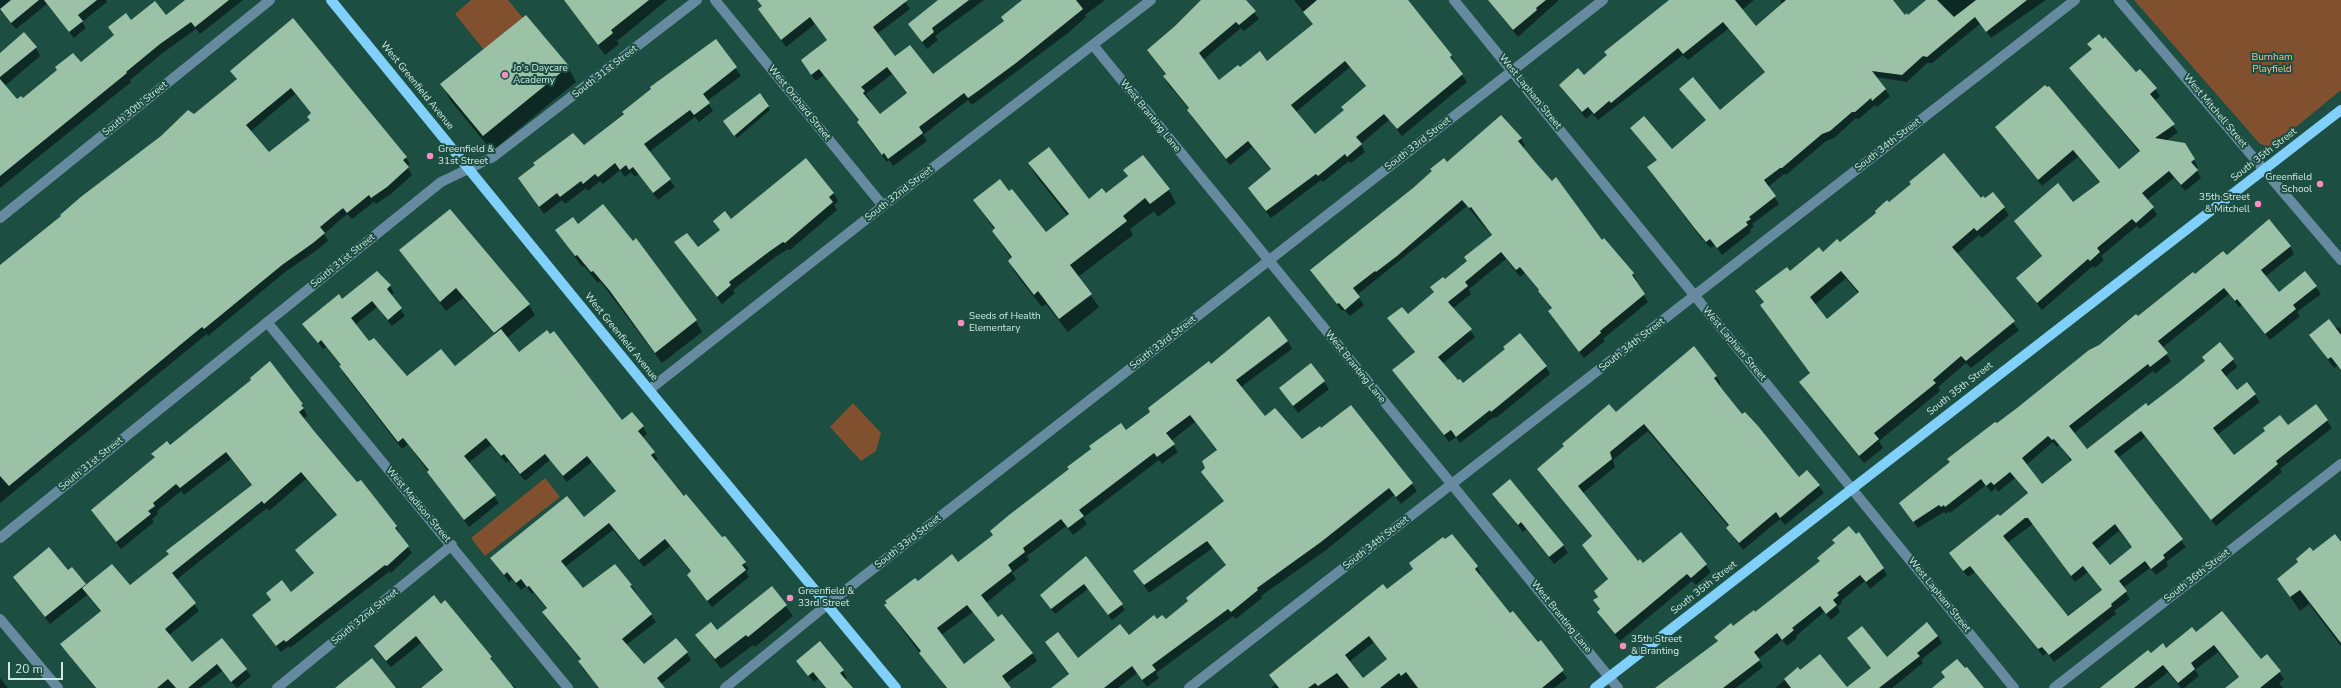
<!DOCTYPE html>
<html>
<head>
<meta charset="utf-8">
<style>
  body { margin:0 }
  #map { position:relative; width:2341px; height:688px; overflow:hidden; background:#1c4e42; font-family:"Nunito Sans",sans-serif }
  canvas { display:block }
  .scale { position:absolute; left:8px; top:662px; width:55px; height:18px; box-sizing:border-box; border:2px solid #cfe8e0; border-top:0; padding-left:5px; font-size:12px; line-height:14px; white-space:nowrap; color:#cfe8e0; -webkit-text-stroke:3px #1c4e42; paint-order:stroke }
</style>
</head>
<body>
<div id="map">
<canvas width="2341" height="688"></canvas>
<div class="scale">20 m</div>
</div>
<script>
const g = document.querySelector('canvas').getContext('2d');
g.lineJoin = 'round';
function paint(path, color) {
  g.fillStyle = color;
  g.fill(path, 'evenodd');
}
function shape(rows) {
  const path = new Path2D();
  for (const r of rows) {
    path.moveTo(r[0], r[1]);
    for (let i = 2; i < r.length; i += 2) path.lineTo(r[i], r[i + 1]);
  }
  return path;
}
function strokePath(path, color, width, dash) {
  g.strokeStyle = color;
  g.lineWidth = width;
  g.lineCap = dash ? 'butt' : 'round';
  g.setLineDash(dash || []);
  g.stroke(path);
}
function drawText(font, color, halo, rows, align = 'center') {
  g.font = font + ' "Nunito Sans",sans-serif';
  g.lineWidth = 4;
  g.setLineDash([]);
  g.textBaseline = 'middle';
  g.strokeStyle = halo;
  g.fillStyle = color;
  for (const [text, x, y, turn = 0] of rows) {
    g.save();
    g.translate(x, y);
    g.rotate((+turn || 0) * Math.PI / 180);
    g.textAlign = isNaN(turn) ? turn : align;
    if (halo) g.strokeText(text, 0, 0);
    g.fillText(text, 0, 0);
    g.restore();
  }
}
paint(shape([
  [471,0,508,0,523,18,484,50,455,14],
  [2134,0,2341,0,2341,90,2274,145,2267,146,2260,144],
  [853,403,881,433,876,451,861,461,830,427],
  [545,478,560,497,485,556,471,538]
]), '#81502e');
paint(shape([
  [0,0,106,0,107,2,82,22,86,28,74,38,47,4,16,29,0,10],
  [186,0,243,0,200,34,196,29,164,52,130,80,131,82,0,188,0,118,81,63,131,21,166,16],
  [565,0,667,0,617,41,619,44,605,55],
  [765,0,904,0,910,9,877,34,895,57,933,76,1005,22,1021,0,1105,0,1085,15,1086,17,1068,33,972,105,968,100,923,135,927,141,893,166,889,160,887,162,862,130,858,122,859,121,824,75,816,81,806,68,828,41,815,24,786,47,759,10,763,7],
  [892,74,907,94,880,116,866,94],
  [940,0,984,0,935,36,938,40,927,49,909,24],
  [1203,0,1245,0,1259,19,1244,31,1241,28,1203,60,1219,82,1240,69,1267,62,1314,25,1294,0,1401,0,1451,56,1455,63,1454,64,1467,82,1402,136,1389,120,1361,144,1365,152,1351,163,1349,161,1323,182,1321,180,1271,218,1249,189,1271,170,1252,147,1230,165,1192,117,1189,109,1168,84,1164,76,1166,75,1148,51,1195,10,1193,8],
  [1350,67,1366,87,1342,107,1344,111,1315,135,1296,112],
  [1488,0,1559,0,1518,37],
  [1674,0,1754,0,1742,10,1756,27,1783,4,1780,0,1892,0,1905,16,1908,16,1928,0,2046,0,1991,38,1980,24,1932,63,1927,63,1907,82,1876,77,1890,96,1877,107,1875,105,1859,119,1856,118,1834,138,1826,141,1786,175,1784,174,1768,187,1779,204,1752,224,1754,226,1750,230,1751,232,1722,255,1715,245,1711,248,1701,238,1653,175,1649,168,1658,161,1636,135,1671,150,1707,121,1681,89,1720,111,1766,73,1728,29,1688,60,1683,55,1598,120,1592,113,1586,119,1560,85,1584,76],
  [293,19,406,158,410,164,407,167,412,175,391,194,376,204,374,202,352,219,347,214,324,234,328,241,317,250,285,272,208,336,207,334,0,503,0,267,237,80,232,71],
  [295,94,312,114,311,121,269,154,251,131],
  [715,40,741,76,707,101,713,111,699,122,695,117,649,152,675,187,658,200,638,174,635,177,631,172,625,177,620,170,603,184,600,181,588,191,586,188,565,204,562,200,544,214,519,179,583,146],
  [2089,44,2135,74,2140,70,2160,96,2154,101,2178,132,2166,141,2184,144,2198,167,2196,169,2201,178,2185,191,2174,178,2147,200,2157,215,2140,229,2137,226,2101,256,2104,260,2095,268,2093,266,2042,310,2017,278,2042,257,2015,221,2073,203,2100,183,2078,157,2042,186,2001,134,2045,86,2119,171,2140,153,2071,68,2092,50],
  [36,48,40,56,0,90,0,56],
  [568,67,576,82,492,151,450,100,442,84],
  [768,106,770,110,737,138,726,125],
  [1521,138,1525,146,1522,148,1602,241,1633,274,1637,281,1636,282,1648,302,1603,339,1605,341,1584,358,1553,318,1549,311,1552,309,1539,291,1525,273,1520,277,1506,259,1469,289,1471,294,1452,309,1475,337,1442,364,1458,382,1463,385,1546,367,1550,374,1496,418,1494,417,1460,443,1456,437,1449,442,1394,370,1415,353,1389,319,1407,316,1435,293,1492,236,1467,206,1357,295,1364,305,1350,316,1344,310,1342,311,1311,270,1447,164],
  [806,159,834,194,838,201,834,205,837,210,790,250,788,249,774,258,733,290,735,293,722,304,675,243,698,249,721,231,714,221,731,220],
  [1029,164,1089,200,1106,195,1128,177,1124,170,1169,190,1176,203,1158,217,1154,211,1130,229,1133,235,1078,277,1099,307,1068,332,1046,304,1042,307,1016,274,1009,261,1012,259,1001,244,993,231,995,230,974,200,1045,234,1068,216,1037,177],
  [1993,193,2009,215,1982,238,1979,235,1957,254,2019,330,1971,368,1966,363,1938,387,1940,391,1879,441,1883,448,1864,463,1805,390,1801,383,1814,377,1765,312,1761,306,1764,303,1756,291,1839,244,1889,204,1985,199],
  [1846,278,1859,294,1827,321,1815,305],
  [450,211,529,305,535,315,507,338,519,353,622,422,643,427,647,434,642,438,658,459,655,462,749,569,746,572,749,577,712,607,692,582,688,575,691,572,670,546,644,567,613,530,565,567,583,589,631,585,656,622,626,645,644,666,687,653,691,660,661,684,664,688,600,688,583,669,579,662,581,660,547,619,543,612,547,609,534,593,532,594,526,586,521,590,512,579,509,582,491,558,584,519,617,492,592,462,567,482,550,460,525,481,508,461,506,463,491,445,468,463,499,503,469,527,408,444,402,449,344,374,341,366,326,347,323,349,304,324,342,300,376,272,390,286,394,293,391,296,405,316,392,326,377,307,355,325,369,343,407,377,455,368,495,335,463,298,446,311,401,251],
  [578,225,696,321,702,332,662,363,600,281,598,283,584,266,582,267,557,231],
  [2290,246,2294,254,2265,277,2279,294,2305,273,2321,294,2297,312,2300,316,2270,340,2242,305,2239,307,2229,294,2162,348,2171,361,2155,374,2153,371,2074,433,2087,450,2148,407,2205,362,2203,358,2233,360,2237,367,2225,377,2237,391,2247,383,2260,402,2217,435,2233,457,2288,426,2316,405,2332,428,2280,469,2282,472,2216,526,2145,437,2118,458,2186,547,2166,562,2168,566,2156,575,2150,568,2123,588,2130,599,2114,611,2116,614,2054,662,2047,653,2043,656,1975,572,1968,577,1951,554,2028,494,2015,478,1998,492,1996,488,1991,492,1986,485,1950,513,1949,511,1946,514,1944,512,1918,528,1900,503,2099,345,2195,275,2226,257],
  [2053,442,2057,447,2059,445,2072,462,2042,486,2026,465],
  [2033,524,2075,582,2088,572,2102,591,2065,617,2007,543],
  [2119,531,2133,548,2110,567,2096,550],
  [2339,327,2341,329,2341,371,2337,366,2334,368,2311,335],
  [1288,341,1292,349,1241,387,1264,417,1302,440,1412,484,1417,491,1401,504,1394,495,1326,550,1261,596,1262,598,1236,619,1233,616,1156,673,1159,678,1147,687,1137,673,1118,688,1052,688,1069,675,1051,650,1078,660,1129,637,1157,621,1166,621,1189,602,1227,566,1213,548,1149,593,1134,571,1225,502,1202,472,1217,451,1195,422,1171,441,1178,452,1162,464,1159,460,1083,518,1087,524,1073,535,1066,526,1027,556,1029,560,1012,573,1016,579,986,603,998,619,1032,653,1037,661,1007,683,1011,688,946,688,885,606,917,582,958,563,1210,365],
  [973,612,995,641,964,665,941,635],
  [1694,348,1716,376,1721,384,1718,386,1742,415,1799,478,1807,471,1824,493,1785,525,1780,519,1743,550,1732,535,1727,528,1729,527,1648,431,1613,460,1615,467,1583,493,1638,562,1643,564,1681,533,1711,572,1696,585,1692,581,1620,641,1602,619,1598,612,1600,610,1594,601,1608,580,1583,545,1592,537,1539,469,1616,414],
  [1311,364,1329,389,1298,413,1280,388],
  [302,404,307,416,303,419,357,484,396,527,400,534,399,535,412,553,391,573,390,571,290,648,289,646,281,652,258,622,271,601,267,594,291,593,314,574,296,550,337,516,306,479,269,511,267,508,176,580,199,611,169,635,192,664,222,639,251,676,237,688,222,671,200,688,95,688,61,644,101,612,87,595,50,624,14,577,68,572,72,568,86,586,129,587,252,486,231,459,184,495,181,491,157,511,158,514,152,519,154,522,121,549,92,511,155,458,153,454],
  [1493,494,1563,545,1568,553,1554,564,1526,529,1523,532],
  [1452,535,1477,567,1481,574,1479,575,1510,615,1537,644,1540,641,1567,678,1554,688,1271,688,1414,569],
  [1374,642,1388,660,1362,679,1349,662],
  [1834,541,1883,568,1887,575,1870,589,1865,581,1841,601,1842,603,1837,607,1840,612,1831,620,1824,612,1796,636,1797,638,1787,646,1782,640,1758,659,1763,667,1736,688,1657,688,1718,642,1715,637,1755,613,1820,562,1818,558,1835,544],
  [2341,543,2341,646,2309,604,2300,611,2278,579,2313,552],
  [1086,557,1125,610,1112,620,1088,589,1055,614,1041,595],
  [772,587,793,616,755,647,753,645,721,669,696,635,717,631],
  [445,602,491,657,495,666,511,686,513,685,516,688,423,688,443,671,421,643,391,667,379,654,375,646],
  [2195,634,2261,660,2267,655,2284,679,2279,683,2283,688,2227,688,2239,678,2218,652,2195,670,2199,676,2184,688,2181,688,2168,672,2148,688,2102,688,2151,654],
  [1938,636,1942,643,1921,660,1923,663,1892,688,1848,688,1872,669,1848,638,1887,658],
  [802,668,843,671,847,678,845,680,852,688,825,688,818,679,814,682],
  [1798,669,1800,672,1846,688,1775,688],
  [0,678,8,688,0,688]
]), '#0007');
paint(shape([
  [11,0,39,0,11,23,0,9],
  [44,0,97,0,78,15,83,21,69,32],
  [185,0,229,0,195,27,191,22,160,44,126,72,127,73,0,176,0,79,17,99,21,96,23,98,57,70,55,67,73,53,81,62,114,35,108,27,126,13,131,20,155,1,166,15],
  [564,0,649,0,611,30,613,33,598,45],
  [757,0,908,0,873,27,895,56,910,45,933,74,1004,21,1001,17,1022,0,1076,0,1083,9,1016,63,978,91,968,98,964,93,919,127,923,133,888,159,884,153,882,155,857,122,859,120,819,69,811,75,801,60,827,40,810,17,781,40,758,9,762,6],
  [887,67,907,93,880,114,863,93,865,91,861,87],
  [938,0,969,0,932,28,934,32,922,42,908,24],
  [1201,0,1246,0,1256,11,1239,25,1236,22,1199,53,1219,80,1238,65,1240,67,1260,51,1267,61,1313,24,1303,12,1317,0,1408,0,1452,55,1450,57,1463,74,1397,129,1384,114,1356,137,1362,144,1347,157,1345,154,1318,176,1316,174,1266,211,1248,188,1271,169,1248,141,1226,159,1187,110,1189,108,1163,76,1166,74,1147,50,1175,26],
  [1345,61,1366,86,1341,107,1344,110,1315,134,1291,105],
  [1488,0,1546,0,1536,8,1537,10,1513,30],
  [1669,0,1735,0,1756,26,1786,0,1893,0,1905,15,1907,13,1908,15,1926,0,1937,0,1954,17,1976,0,2027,0,1986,32,1975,17,1927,57,1923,56,1902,75,1872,71,1886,89,1872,101,1871,98,1855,112,1852,112,1830,131,1822,134,1782,168,1780,168,1764,180,1776,196,1749,217,1751,219,1746,222,1748,225,1717,248,1710,239,1706,242,1696,230,1647,167,1657,160,1630,128,1644,116,1672,149,1706,120,1679,89,1693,77,1720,110,1765,72,1723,22,1683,54,1678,48,1611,103,1609,101,1594,114,1588,107,1582,112,1559,85,1578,68,1584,75,1607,55,1604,52],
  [526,15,569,66,483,136,440,84],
  [293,18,407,157,403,160,409,167,387,187,371,198,369,195,347,213,343,208,320,227,325,233,313,243,282,265,204,329,202,327,9,486,0,476,0,265,61,216,60,215,82,196,161,136,188,110,194,114,237,79,230,71],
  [291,88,311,113,307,117,310,120,269,152,246,125],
  [24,32,37,47,0,77,0,53],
  [2099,34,2103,39,2105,37,2136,72,2140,69,2157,88,2150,94,2175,124,2155,138,2185,143,2195,159,2191,162,2198,170,2181,185,2169,171,2142,193,2154,207,2136,223,2132,219,2097,248,2100,252,2090,261,2088,259,2037,303,2016,278,2042,256,2014,221,2058,183,2073,202,2100,182,2073,150,2038,180,1995,127,2045,85,2047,87,2049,86,2119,169,2140,151,2069,68,2092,49,2087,44],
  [716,39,737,67,703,94,710,103,694,115,690,110,644,144,671,179,653,193,633,167,629,170,626,165,620,170,615,163,598,177,595,174,583,184,581,181,560,197,557,193,539,207,518,178,535,165,533,163,573,133,584,145,624,114,622,112,651,89,650,87],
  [760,93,769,106,734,136,723,121],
  [1501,115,1522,138,1518,141,1536,163,1552,181,1556,177,1602,240,1604,238,1634,273,1632,275,1645,294,1600,331,1601,333,1579,352,1548,311,1552,308,1538,291,1539,290,1520,267,1516,270,1501,252,1465,282,1468,286,1448,302,1472,329,1438,357,1458,380,1460,379,1463,383,1505,349,1503,347,1520,333,1547,366,1491,412,1490,410,1456,437,1451,430,1444,435,1392,370,1415,352,1387,318,1402,307,1408,314,1434,292,1430,287,1443,277,1445,279,1467,261,1464,257,1492,235,1471,207,1469,208,1462,200,1397,256,1376,272,1375,271,1353,288,1360,297,1345,310,1339,303,1337,304,1310,270,1413,188,1432,171,1430,169,1444,158,1447,162],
  [1049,147,1089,199,1102,188,1106,193,1128,176,1123,170,1143,155,1170,189,1150,204,1145,198,1123,216,1127,221,1070,265,1092,294,1059,319,1038,291,1034,295,1008,261,1012,257,992,231,995,228,973,200,1000,179,1009,191,1012,189,1046,232,1069,214,1028,163],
  [1944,153,1981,198,1983,196,1985,198,1993,192,2005,207,1977,231,1974,228,1952,247,2015,321,1966,361,1961,356,1933,380,1936,383,1874,433,1879,439,1859,456,1799,382,1810,373,1760,305,1764,302,1755,291,1787,267,1790,271,1819,247,1823,252,1837,239,1840,242,1876,213,1875,211,1887,200,1889,202,1911,184,1909,182],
  [1841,271,1859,292,1827,319,1810,297],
  [806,158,834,193,829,197,833,202,785,243,783,242,770,251,729,282,731,285,717,297,674,242,687,233,698,247,720,230,713,221,725,211,731,219],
  [603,204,633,241,636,238,697,320,655,353,610,291,593,271,591,272,577,255,575,256,555,230,573,217,578,224],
  [450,209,530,304,494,333,456,288,440,302,399,250],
  [2269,219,2291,246,2261,270,2279,292,2305,271,2317,286,2293,305,2296,309,2265,334,2237,299,2235,301,2224,288,2158,341,2168,353,2150,367,2148,364,2069,426,2087,449,2146,403,2148,406,2178,383,2205,361,2202,357,2220,342,2234,359,2221,370,2237,390,2247,382,2256,394,2213,428,2234,455,2265,431,2263,428,2280,415,2288,425,2316,404,2328,420,2276,461,2278,464,2211,520,2141,431,2114,451,2183,539,2163,555,2165,558,2151,569,2145,561,2119,581,2127,591,2111,604,2112,606,2049,655,2042,647,2038,649,1970,566,1963,571,1949,553,1998,514,2000,516,2028,493,2010,472,1994,485,1991,482,1986,486,1981,479,1945,507,1944,505,1941,507,1939,505,1913,522,1899,503,1950,462,1947,459,1995,422,1997,423,2017,408,2089,350,2099,345,2136,314,2138,316,2193,272,2195,274,2223,251,2227,255],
  [2048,436,2052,440,2054,439,2072,460,2042,484,2022,458],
  [2025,518,2028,518,2071,576,2083,566,2102,590,2068,616,2003,536],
  [2115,524,2132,547,2110,565,2092,543],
  [377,271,391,285,387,289,402,308,388,320,372,301,351,318,369,341,374,338,407,376,441,349,455,366,501,329,519,352,547,330,550,334,554,331,622,420,632,412,644,426,638,431,655,452,651,455,684,496,686,494,722,537,725,536,746,562,742,565,746,570,707,601,687,575,691,571,665,539,639,560,609,523,561,561,583,588,615,564,632,585,630,586,652,614,622,639,644,664,676,638,688,652,657,678,665,688,599,688,578,661,581,659,542,612,547,608,529,586,527,587,521,579,516,583,507,572,504,575,490,558,567,496,584,517,616,491,587,456,563,476,545,454,520,474,504,454,501,456,486,438,464,456,496,495,464,520,427,472,429,470,403,438,398,442,339,366,341,365,321,340,318,343,302,324,339,294,342,299],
  [1269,316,1288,341,1236,380,1265,416,1275,408,1302,439,1320,426,1321,428,1351,405,1413,483,1396,497,1389,488,1321,542,1257,588,1258,590,1231,612,1228,609,1152,665,1156,670,1142,680,1132,666,1104,688,1051,688,1069,674,1045,642,1058,632,1078,658,1120,624,1129,635,1154,615,1157,619,1162,615,1166,619,1188,601,1186,598,1226,565,1207,541,1144,585,1133,571,1224,501,1201,472,1205,468,1202,461,1217,450,1190,415,1166,433,1175,444,1157,457,1154,453,1079,510,1084,516,1068,528,1061,519,1023,548,1025,552,1008,565,1012,571,981,595,998,617,1002,614,1033,653,1002,676,1011,688,947,688,919,653,921,651,884,605,887,603,885,601,915,578,918,581,952,554,958,562,993,535,990,531,1009,515,1069,469,1067,467,1091,449,1089,446,1121,423,1126,430,1150,412,1148,408,1209,361,1211,364],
  [967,605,995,640,964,664,937,628],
  [2329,319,2341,335,2341,370,2331,357,2328,359,2309,335],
  [1694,346,1717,376,1714,378,1722,389,1742,414,1745,412,1758,426,1799,477,1807,470,1820,485,1780,518,1776,512,1739,543,1726,528,1729,525,1644,424,1610,452,1612,459,1578,486,1638,561,1640,559,1643,563,1681,532,1707,564,1691,578,1687,574,1615,634,1597,612,1600,609,1593,600,1598,597,1594,591,1608,579,1582,545,1592,536,1537,469,1564,446,1562,444,1609,404,1616,412],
  [270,361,303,404,301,405,304,408,299,412,314,431,357,482,361,480,397,526,395,528,409,546,387,566,385,565,286,642,284,640,276,646,252,615,271,600,266,593,282,580,291,592,314,573,295,550,337,515,301,472,264,504,262,501,172,573,196,603,165,629,192,662,222,638,247,669,231,682,217,664,188,688,176,688,168,679,157,688,96,688,60,644,101,611,82,588,112,564,130,585,169,554,166,551,252,485,226,452,180,488,176,484,153,503,155,506,148,511,151,514,116,542,91,510,155,457,151,454,167,441,170,445,251,380,250,378],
  [1311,363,1325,381,1293,406,1279,388],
  [1510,479,1564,545,1549,557,1521,522,1518,525,1492,494],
  [1849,526,1856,534,1859,532,1884,568,1866,582,1860,575,1837,593,1839,595,1833,600,1837,605,1826,614,1820,606,1792,628,1794,630,1782,640,1777,633,1754,652,1760,660,1723,688,1655,688,1718,641,1714,637,1731,623,1733,626,1754,610,1755,612,1820,561,1817,558,1835,543,1832,540],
  [1452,534,1478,566,1475,569,1510,613,1513,611,1538,642,1541,640,1564,670,1542,688,1418,688,1406,672,1401,676,1399,673,1380,688,1349,688,1337,673,1318,686,1315,683,1308,688,1279,688,1269,675,1383,584,1387,589,1413,569,1409,563,1443,537,1445,539],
  [1369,636,1387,659,1363,678,1345,655],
  [2335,534,2341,542,2341,643,2300,590,2290,597,2277,579,2298,562,2296,559,2310,547,2313,551],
  [49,547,68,570,72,567,86,584,45,617,13,577],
  [1086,556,1123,604,1108,615,1084,584,1051,609,1040,595],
  [772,586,787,605,748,637,746,635,715,659,695,635,711,622,717,630],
  [434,595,441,604,445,600,492,657,490,658,514,688,421,688,443,670,416,636,386,661,374,646],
  [2222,611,2261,659,2267,654,2281,671,2260,688,2225,688,2239,677,2214,645,2191,663,2195,669,2178,683,2163,665,2134,688,2100,688,2148,650,2151,653,2163,643,2166,648,2192,627,2196,632],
  [1927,622,1938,636,1917,653,1920,656,1879,688,1791,688,1784,679,1798,667,1800,670,1820,654,1847,687,1871,668,1847,638,1862,626,1887,657],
  [820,641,844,670,840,673,853,688,826,688,813,672,808,676,796,661],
  [372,658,396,688,335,688],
  [1957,659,1965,668,1967,667,1984,688,1932,688,1945,677,1941,672]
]), '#9bc2a7');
strokePath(shape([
  [715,0,883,206],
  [1454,0,2014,688],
  [2119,0,2341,260],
  [1093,45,1618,688],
  [0,218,270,0],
  [267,322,568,688],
  [649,390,883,206,1151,0],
  [0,538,441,182,493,157,697,0],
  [0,619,58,688],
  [277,688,452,545],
  [725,688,828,604,1603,0],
  [1189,688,2075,0],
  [2054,688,2341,464]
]), '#668ba0', 10);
strokePath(shape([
  [331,0,649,390,896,688],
  [1595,688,2341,110]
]), '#81cffb', 10);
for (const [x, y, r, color] of [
  [505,75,4,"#fe8ebd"],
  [430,156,4,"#fe8ebd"],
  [2320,184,4,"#fe8ebd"],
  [2258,204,4,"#fe8ebd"],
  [961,323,4,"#fe8ebd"],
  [790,598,4,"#fe8ebd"],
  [1623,646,4,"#fe8ebd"]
]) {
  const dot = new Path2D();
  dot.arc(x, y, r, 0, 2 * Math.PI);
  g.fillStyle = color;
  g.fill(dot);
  strokePath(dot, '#1c4e42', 1.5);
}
drawText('10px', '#f9bc95', '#1c4e42', [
  ["Burnham",2272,58],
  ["Playfield",2272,70]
]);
drawText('10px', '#cfe8e0', '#1c4e42', [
  ["Jo's Daycare",513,69],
  ["Academy",513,81],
  ["Greenfield &",438,150],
  ["31st Street",438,162],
  ["Greenfield",2312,178,"right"],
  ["School",2312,190,"right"],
  ["35th Street",2250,198,"right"],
  ["& Mitchell",2250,210,"right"],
  ["Seeds of Health",969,317],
  ["Elementary",969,329],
  ["Greenfield &",798,592],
  ["33rd Street",798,604],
  ["35th Street",1631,640],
  ["& Branting",1631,652]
], 'left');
drawText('10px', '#cfe8e0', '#1c4e42', [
  ["South 31st Street",605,72,-38],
  ["West Greenfield Avenue",417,86,51],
  ["West Lapham Street",1530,92,51],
  ["West Orchard Street",799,103,51],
  ["South 30th Street",135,109,-39],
  ["West Mitchell Street",2215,111,50],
  ["West Branting Lane",1150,116,51],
  ["South 33rd Street",1418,144,-38],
  ["South 34th Street",1888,145,-38],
  ["South 35th Street",2264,155,-38],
  ["South 32nd Street",899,194,-38],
  ["South 31st Street",343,261,-39],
  ["West Greenfield Avenue",621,337,51],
  ["South 33rd Street",1163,343,-38],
  ["West Lapham Street",1734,344,50],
  ["South 34th Street",1632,345,-38],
  ["West Branting Lane",1355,367,51],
  ["South 35th Street",1960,389,-38],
  ["South 31st Street",91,464,-39],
  ["West Madison Street",418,505,50],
  ["South 33rd Street",908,542,-38],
  ["South 34th Street",1376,543,-38],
  ["South 36th Street",2197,576,-38],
  ["South 35th Street",1704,588,-38],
  ["West Lapham Street",1939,595,51],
  ["South 32nd Street",365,617,-39],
  ["West Branting Lane",1561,617,51]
]);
</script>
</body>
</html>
